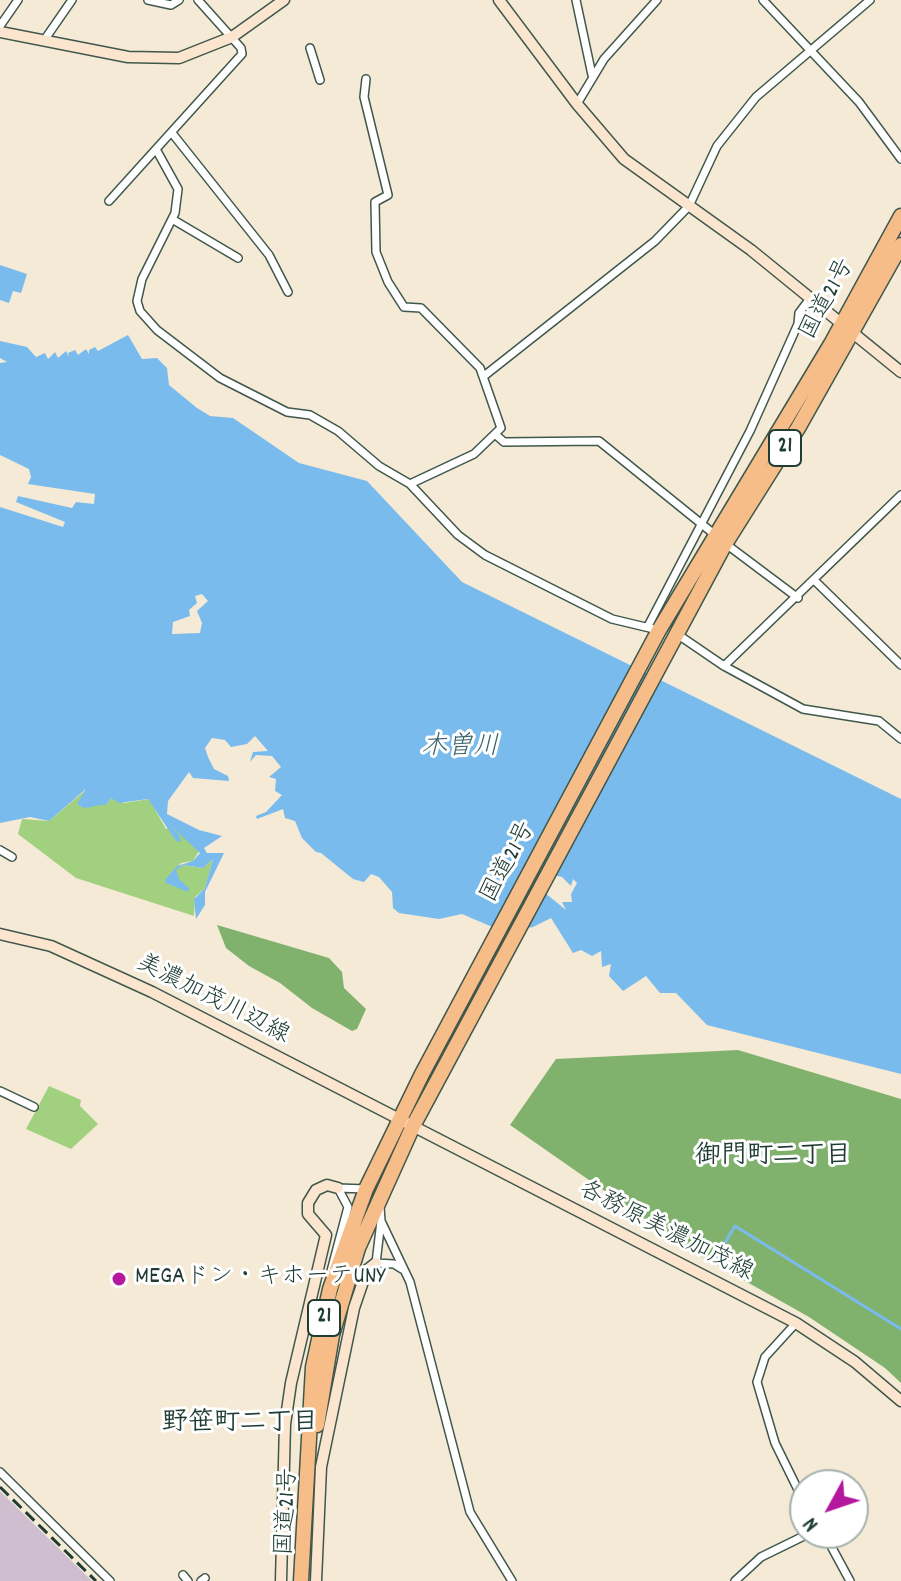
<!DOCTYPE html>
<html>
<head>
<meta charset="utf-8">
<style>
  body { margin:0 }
  #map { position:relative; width:901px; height:1581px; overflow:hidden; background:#f4ead5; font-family:Dekko,sans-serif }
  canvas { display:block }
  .north { position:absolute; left:789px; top:1469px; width:80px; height:80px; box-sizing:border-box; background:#fff; border:2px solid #a5b1ae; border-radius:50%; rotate:230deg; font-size:22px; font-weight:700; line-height:32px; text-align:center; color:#1f3d34 }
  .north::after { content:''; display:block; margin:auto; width:28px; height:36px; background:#b5179e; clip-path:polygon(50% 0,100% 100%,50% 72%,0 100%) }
</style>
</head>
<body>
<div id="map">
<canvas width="901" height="1581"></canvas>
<div class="north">N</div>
</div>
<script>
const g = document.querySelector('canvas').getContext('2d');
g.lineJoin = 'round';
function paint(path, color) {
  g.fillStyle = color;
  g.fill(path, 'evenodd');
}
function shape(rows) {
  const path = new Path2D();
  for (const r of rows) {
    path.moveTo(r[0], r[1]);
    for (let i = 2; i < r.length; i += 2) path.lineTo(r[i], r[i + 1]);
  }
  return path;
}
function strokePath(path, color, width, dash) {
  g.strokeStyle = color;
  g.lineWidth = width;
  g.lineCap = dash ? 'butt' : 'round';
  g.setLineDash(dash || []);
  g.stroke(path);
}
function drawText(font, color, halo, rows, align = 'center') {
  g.font = font + ' Dekko,"Klee One",sans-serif';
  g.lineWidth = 6;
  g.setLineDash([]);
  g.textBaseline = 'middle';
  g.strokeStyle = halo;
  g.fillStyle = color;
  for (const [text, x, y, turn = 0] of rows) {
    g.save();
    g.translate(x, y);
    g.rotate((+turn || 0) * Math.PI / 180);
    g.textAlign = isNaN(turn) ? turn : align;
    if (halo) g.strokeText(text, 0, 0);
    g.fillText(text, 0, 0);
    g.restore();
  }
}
paint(shape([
  [0,1491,92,1581,0,1581]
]), '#cebed0');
paint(shape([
  [87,789,78,805,107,804,111,798,124,803,149,799,166,829,172,826,180,831,199,851,193,861,181,863,175,869,183,865,203,868,213,859,205,888,195,897,194,916,76,878,18,834,22,819,49,821],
  [49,1086,81,1100,80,1106,98,1124,71,1149,26,1129]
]), '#a1d07f');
paint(shape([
  [217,925,329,958,342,972,344,988,366,1009,357,1029,352,1031,312,1008,280,983,249,966,226,948],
  [738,1050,901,1099,901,1383,885,1368,809,1317,685,1247,510,1125,556,1059]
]), '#80b26e');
paint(shape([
  [0,265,27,274,21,293,13,291,9,303,0,300],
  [128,335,142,359,157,358,167,368,169,385,197,408,210,416,233,418,299,463,367,481,462,582,901,799,901,1074,707,1025,676,993,660,993,646,976,623,991,609,976,611,964,602,967,601,951,592,956,581,950,573,953,551,918,533,927,504,932,462,914,439,919,399,913,393,908,392,892,379,877,371,874,364,882,353,879,321,853,316,852,302,838,295,821,285,818,283,809,257,819,256,816,266,812,282,795,275,791,276,779,269,777,281,767,272,756,256,755,250,762,253,752,268,751,255,736,247,744,231,747,225,740,212,738,205,748,208,757,214,769,228,776,229,781,193,778,189,772,168,801,167,814,199,830,222,836,204,848,207,853,224,853,205,892,205,905,196,919,194,899,205,888,213,859,203,868,183,865,176,870,179,879,189,888,188,892,166,883,165,880,177,866,193,861,200,853,171,826,179,835,181,842,176,841,148,799,119,803,111,798,107,804,84,808,77,804,86,789,49,821,30,817,0,823,0,507,63,527,65,522,16,502,18,496,72,508,76,502,94,504,95,494,28,484,31,477,29,469,0,455,0,363,7,362,0,358,0,341,27,347,36,357,45,353,48,359,55,352,58,358,66,351,69,357,68,353,75,350,78,355,86,349,89,354,89,350,95,347,98,351],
  [202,594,208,601,197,611,202,623,200,633,172,634,173,622,190,616,189,610,197,603,195,596],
  [553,875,562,877,571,886,573,879,577,883,571,894,572,902,562,902,566,910,545,893]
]), '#7abbee');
strokePath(shape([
  [716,1258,735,1226,901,1329]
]), '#7abbee', 3);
const street = shape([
  [148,0,171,5,179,0],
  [576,0,592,75],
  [763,0,859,102,901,159],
  [0,26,18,0],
  [45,39,72,0],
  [310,48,320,80],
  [366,79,364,97,388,195,375,202,376,252,388,282,404,307,421,308,480,368,501,428,474,454,410,484],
  [577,104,604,59,657,0],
  [172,133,269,255,288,292],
  [157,151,178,189,175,213,142,279,137,301,140,311,157,330,220,378,287,412,310,415,338,431,379,466,410,484,458,535,485,555,612,619,658,630],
  [109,201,242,54,241,48,198,0],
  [172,219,238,258],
  [484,376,655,241,689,206,717,146,756,97,870,0],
  [496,435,504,442,599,441,714,534],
  [726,544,798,598],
  [814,580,901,665],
  [648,626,750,431,798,324,799,313,811,297],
  [677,634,724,666,803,709,879,721,901,739],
  [724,666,901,495],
  [0,850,12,857],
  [0,1091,34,1107],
  [338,1188,366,1189],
  [380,1207,381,1221,410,1282,470,1512,512,1581],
  [381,1221,376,1263,394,1264,402,1269],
  [330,1275,348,1207,338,1188],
  [796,1323,765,1357,757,1382,775,1443,805,1504],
  [0,1472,110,1581],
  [824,1533,850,1581],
  [183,1575,188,1581],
  [201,1581,205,1578],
  [735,1581,761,1557,810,1533]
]);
const secondary = shape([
  [499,0,577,104,624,159,751,250,901,372],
  [0,32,128,57,179,58,232,37,284,0],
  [0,934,51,946,152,992,796,1323,855,1362,901,1401],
  [281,1581,285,1424,291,1383,326,1235,308,1214,308,1203,316,1190,327,1185,338,1188],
  [316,1581,321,1467,354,1308,367,1270,376,1263]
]);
const highway = shape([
  [317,1425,332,1335,358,1248,413,1126,725,544,798,428,901,245],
  [301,1581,313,1367,330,1289,366,1189,422,1074,659,630,831,344,901,216]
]);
strokePath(street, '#3f574c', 10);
strokePath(secondary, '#3f574c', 13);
strokePath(highway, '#3f574c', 17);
strokePath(street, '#fff', 7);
strokePath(secondary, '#fce5cf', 10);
strokePath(highway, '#f7bd88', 14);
strokePath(shape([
  [0,1487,96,1581]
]), '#1f3d34', 3, [12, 6]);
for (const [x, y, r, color] of [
  [119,1279,8,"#b5179e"]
]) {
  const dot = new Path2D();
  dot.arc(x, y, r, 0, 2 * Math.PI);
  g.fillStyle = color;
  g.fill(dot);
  strokePath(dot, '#fff', 3);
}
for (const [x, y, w] of [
  [785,448,32],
  [324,1318,32]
]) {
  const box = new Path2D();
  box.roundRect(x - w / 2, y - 18, w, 36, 6);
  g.fillStyle = '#fff';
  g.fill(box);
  strokePath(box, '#1f3d34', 2);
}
drawText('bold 22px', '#1f3d34', null, [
  ["21",785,448],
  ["21",324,1318]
]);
drawText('24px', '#1f3d34', '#fff', [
  ["国道21号",829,300,-62],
  ["国道21号",510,863,-62],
  ["美濃加茂川辺線",212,1001,27],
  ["各務原美濃加茂線",665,1233,27],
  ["国道21号",289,1512,-87]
]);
drawText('24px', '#1f3d34', '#fff', [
  ["MEGAドン・キホーテUNY",135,1279]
], 'left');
drawText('italic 26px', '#3a636c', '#fff', [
  ["木曽川",460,749]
]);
drawText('bold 26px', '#1f3d34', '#fff', [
  ["御門町二丁目",773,1158],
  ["野笹町二丁目",240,1425]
]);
</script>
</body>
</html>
